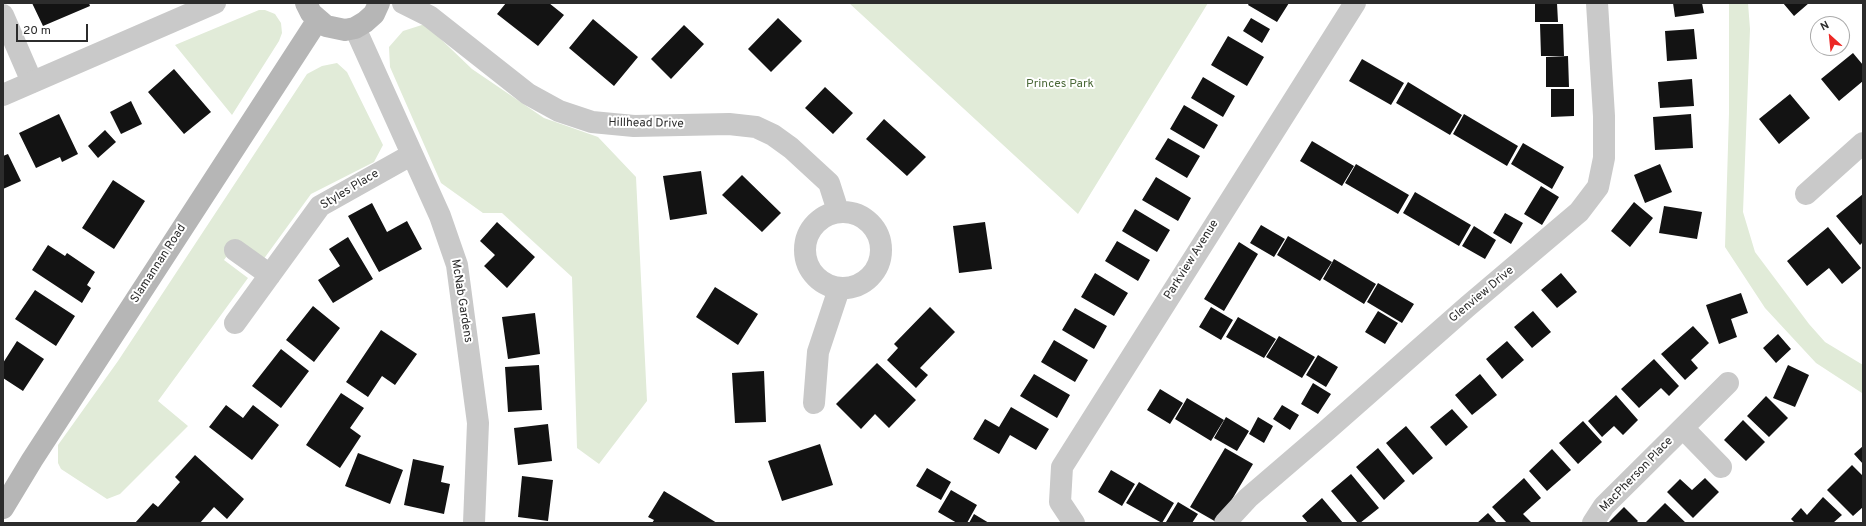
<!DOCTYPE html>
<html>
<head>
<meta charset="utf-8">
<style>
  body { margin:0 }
  #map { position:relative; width:1866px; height:526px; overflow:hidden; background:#fff; font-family:Overpass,sans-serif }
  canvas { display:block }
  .frame { position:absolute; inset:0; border:4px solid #2c2c2c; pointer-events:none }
  .north { position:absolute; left:1810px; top:16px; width:40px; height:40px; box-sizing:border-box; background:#fff; border:1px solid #ababab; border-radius:50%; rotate:333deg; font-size:11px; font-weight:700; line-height:16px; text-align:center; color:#2c2c2c }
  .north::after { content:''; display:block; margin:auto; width:14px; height:18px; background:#ec2825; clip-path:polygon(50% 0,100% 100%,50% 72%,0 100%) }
  .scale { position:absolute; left:16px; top:24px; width:72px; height:18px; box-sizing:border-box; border:2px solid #2c2c2c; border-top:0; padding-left:5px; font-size:12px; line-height:14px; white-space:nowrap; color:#2c2c2c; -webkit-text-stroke:3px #fff; paint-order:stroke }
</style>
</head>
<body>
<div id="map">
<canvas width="1866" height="526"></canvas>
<div class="frame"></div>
<div class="north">N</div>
<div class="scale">20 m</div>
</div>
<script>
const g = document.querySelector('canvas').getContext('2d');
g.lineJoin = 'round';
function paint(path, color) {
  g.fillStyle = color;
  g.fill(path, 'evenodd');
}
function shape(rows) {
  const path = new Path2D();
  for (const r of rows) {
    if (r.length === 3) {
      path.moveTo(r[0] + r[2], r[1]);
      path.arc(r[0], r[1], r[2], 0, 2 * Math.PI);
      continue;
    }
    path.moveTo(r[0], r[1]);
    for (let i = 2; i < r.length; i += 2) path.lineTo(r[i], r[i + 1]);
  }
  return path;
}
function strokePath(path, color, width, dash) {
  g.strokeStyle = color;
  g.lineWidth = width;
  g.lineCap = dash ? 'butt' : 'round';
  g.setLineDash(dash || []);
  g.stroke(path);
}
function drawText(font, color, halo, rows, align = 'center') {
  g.font = font + ' Overpass,sans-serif';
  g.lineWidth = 4;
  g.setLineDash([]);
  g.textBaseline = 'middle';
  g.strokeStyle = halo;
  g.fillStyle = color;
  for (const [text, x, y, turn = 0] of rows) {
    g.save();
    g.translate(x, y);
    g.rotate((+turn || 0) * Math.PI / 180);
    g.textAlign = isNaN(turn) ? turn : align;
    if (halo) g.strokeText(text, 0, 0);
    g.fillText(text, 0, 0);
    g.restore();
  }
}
paint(shape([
  [849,3,1208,3,1078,214],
  [1729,3,1748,3,1750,29,1743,212,1755,252,1809,324,1825,342,1863,365,1862,393,1816,363,1765,308,1725,247,1729,113],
  [259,10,265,10,275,14,281,23,282,33,279,41,232,115,175,45],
  [425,24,472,69,544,118,598,137,636,177,647,401,599,464,577,448,572,277,502,213,483,213,441,183,390,67,389,47,403,31],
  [337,63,347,72,383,145,374,162,311,194,263,260,237,242,224,260,248,278,158,401,188,426,120,494,107,499,61,469,58,463,58,445,118,361,307,74,322,66]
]), '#e1ebd8');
paint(shape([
  [32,3,89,3,90,6,43,26],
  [506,3,549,3,564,15,538,46,497,14],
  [1249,3,1289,3,1277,22,1248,5],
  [1535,3,1557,3,1558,22,1535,22],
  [1673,3,1702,3,1704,13,1675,17],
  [1783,3,1809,3,1794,16],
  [778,18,802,41,771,72,748,49],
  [1251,18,1270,29,1262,43,1243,31],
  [593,19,638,57,614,86,569,48],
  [1540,24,1563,24,1564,56,1541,56],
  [684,25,704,44,671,79,651,59],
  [1694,29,1697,59,1667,61,1665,31],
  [1228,36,1264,57,1247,86,1211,65],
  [1853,53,1863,65,1863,81,1839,101,1821,79],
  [1568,56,1569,87,1546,87,1546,57],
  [1362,59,1404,83,1391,105,1349,81],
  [174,69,211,112,184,134,148,92],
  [1203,77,1235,96,1223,117,1191,98],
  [1692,79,1694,106,1660,108,1658,82],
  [1408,82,1462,115,1450,135,1396,103],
  [825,87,853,113,833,134,805,108],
  [1551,89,1574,89,1574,116,1551,117],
  [1790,94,1810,118,1779,144,1759,119],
  [131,101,142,124,121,134,110,112],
  [1184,105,1218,125,1204,149,1170,129],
  [59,114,78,154,62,162,60,157,36,168,19,133],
  [1464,114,1518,146,1507,166,1453,134],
  [1691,114,1693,148,1655,150,1653,117],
  [884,119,926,157,907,176,866,139],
  [105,130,116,142,98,158,88,146],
  [1168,138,1200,156,1187,178,1155,159],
  [1312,141,1354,166,1342,186,1300,161],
  [1523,143,1564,167,1552,189,1511,164],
  [8,154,21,181,3,189,3,156],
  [1356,164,1409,195,1398,214,1345,183],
  [1660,164,1672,192,1645,203,1634,175],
  [701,171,707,214,670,220,663,176],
  [742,175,781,213,762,232,722,195],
  [1156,177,1191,198,1178,221,1142,200],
  [113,180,145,201,114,249,82,228],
  [1541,186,1559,197,1542,225,1524,214],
  [1415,192,1471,225,1459,246,1403,213],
  [1863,194,1863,242,1860,245,1836,216],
  [1634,202,1653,218,1630,247,1611,231],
  [372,203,387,232,407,221,422,249,379,272,348,216],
  [1664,206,1702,212,1697,239,1659,233],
  [1135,209,1170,230,1157,252,1122,231],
  [1505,213,1523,223,1511,244,1493,233],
  [497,222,535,257,507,288,484,266,495,255,480,241],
  [985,222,992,269,959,273,953,226],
  [1261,225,1285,239,1274,257,1250,243],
  [1474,226,1496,240,1485,259,1462,246],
  [1828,227,1861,268,1842,284,1829,268,1807,286,1787,261],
  [1288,236,1332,262,1320,281,1277,255],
  [348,237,373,279,333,303,318,280,340,266,329,249],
  [1117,241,1150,260,1138,281,1105,261],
  [1239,242,1258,254,1224,311,1204,299],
  [48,245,65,256,67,253,95,272,87,285,91,288,82,303,32,270],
  [1334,259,1376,284,1364,304,1323,279],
  [1095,273,1128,293,1114,316,1081,297],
  [1561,273,1577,292,1557,308,1541,290],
  [1378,283,1414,304,1402,323,1367,302],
  [715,287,758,314,738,345,696,317],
  [35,290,75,316,56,346,15,319],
  [1741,293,1748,313,1731,319,1737,337,1719,344,1706,305],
  [313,306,340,328,314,362,286,340],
  [930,307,955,332,920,368,928,375,916,388,887,360,898,348,894,344],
  [1211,307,1233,320,1221,340,1199,327],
  [1075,308,1107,326,1094,349,1062,330],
  [1378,311,1398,323,1385,344,1365,332],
  [1533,311,1551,332,1532,348,1514,327],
  [535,313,540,354,508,359,502,317],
  [1238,317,1276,339,1264,358,1226,337],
  [1693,326,1709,343,1691,360,1698,368,1685,380,1661,354],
  [381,330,417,354,395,385,382,376,368,397,346,382],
  [1778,334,1791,349,1776,363,1763,348],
  [1279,336,1315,357,1302,378,1266,357],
  [1054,340,1088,360,1075,382,1041,362],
  [17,341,44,359,23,391,3,378,3,363],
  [1507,341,1524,360,1502,379,1486,359],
  [281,349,309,371,281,408,252,386],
  [1318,355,1338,367,1326,387,1306,375],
  [1654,359,1679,386,1669,396,1661,388,1639,408,1621,389],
  [877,363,916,400,889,428,875,414,861,429,836,404],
  [539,365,542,410,508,412,505,367],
  [1788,365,1809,375,1795,407,1773,398],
  [764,371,766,422,735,423,732,373],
  [1034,374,1070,395,1057,418,1020,396],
  [1480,374,1497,395,1472,415,1455,395],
  [1313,383,1331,394,1318,414,1301,404],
  [1160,389,1183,403,1170,424,1147,410],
  [341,393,364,408,350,428,361,436,340,468,306,445],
  [1616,395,1638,420,1623,435,1614,426,1602,437,1588,421],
  [1766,396,1788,418,1769,437,1747,416],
  [1187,398,1224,420,1211,441,1175,419],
  [226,405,243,418,253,405,279,425,252,460,209,427],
  [1282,405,1299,415,1290,430,1273,419],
  [1011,407,1049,429,1036,450,1010,435,999,454,973,439,985,419,999,427],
  [1452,409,1468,427,1446,446,1430,427],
  [1226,417,1249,431,1237,451,1214,438],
  [1258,417,1273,426,1264,443,1249,434],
  [1743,420,1765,442,1746,461,1724,440],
  [1583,421,1602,442,1578,464,1559,443],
  [548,424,552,461,518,465,514,428],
  [1406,426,1433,458,1413,475,1386,443],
  [820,444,833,485,782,501,768,461],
  [1863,446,1863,464,1854,454],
  [1225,448,1253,464,1218,523,1190,507],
  [1378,448,1405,481,1384,500,1356,467],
  [1552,449,1571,470,1547,491,1529,471],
  [358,453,403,470,390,504,345,486],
  [195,455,244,499,227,519,214,507,200,523,135,523,153,503,158,507,180,482,175,477],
  [413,459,444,466,441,482,450,484,444,514,404,505],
  [1852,465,1863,476,1863,489,1862,490,1863,492,1863,507,1853,516,1827,490],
  [927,468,951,482,941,500,916,486],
  [1111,470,1135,484,1122,506,1098,492],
  [1351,474,1379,508,1360,523,1358,523,1331,491],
  [522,476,553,480,548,521,518,517],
  [1524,478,1541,498,1523,514,1532,523,1507,523,1492,507],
  [1705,478,1719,492,1693,518,1667,492,1680,479,1692,490],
  [1139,482,1174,503,1162,523,1126,503],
  [951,490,977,505,967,523,957,523,938,512],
  [664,491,717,523,652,523,654,520,648,517],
  [1823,497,1842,515,1833,523,1795,523,1791,519,1801,508,1807,515],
  [1322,498,1343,523,1308,523,1302,516],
  [1178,502,1198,514,1192,523,1166,522],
  [1665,503,1686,523,1645,523],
  [1624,507,1638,521,1636,523,1608,523],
  [1488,513,1497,523,1477,523],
  [974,514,989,523,969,523]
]), '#131313');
strokePath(shape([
  [403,3,429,16,528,94,559,111,592,122,634,126,729,124,756,127,773,135,791,148,829,183,838,211],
  [3,15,32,82],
  [355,28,440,216,457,265,478,423,474,523],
  [1806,194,1863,143],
  [843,250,38],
  [235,250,270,275],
  [235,323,320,206,411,155],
  [814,403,818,352,839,289],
  [1683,428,1721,467],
  [1074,523,1060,502,1062,467,1355,3],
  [1225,523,1248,498,1326,431,1468,306,1579,212,1598,187,1604,158,1604,116,1597,3],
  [1593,523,1604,506,1728,383]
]), '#c9c9c9', 22);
strokePath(shape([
  [3,95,215,3]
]), '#c9c9c9', 22);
strokePath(shape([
  [306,3,311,13,326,26,345,30,355,28,365,22,374,14,379,3],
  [3,508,32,460,317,21]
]), '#b6b6b6', 22);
drawText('12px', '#4b6938', '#fff', [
  ["Princes Park",1060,85]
]);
drawText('12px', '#2c2c2c', '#fff', [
  ["Hillhead Drive",646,124,1],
  ["Styles Place",350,190,-31],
  ["Parkview Avenue",1192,260,-58],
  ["Slamannan Road",159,264,-57],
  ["Glenview Drive",1482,295,-40],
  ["McNab Gardens",461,301,81],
  ["MacPherson Place",1637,475,-46]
]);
</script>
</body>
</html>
